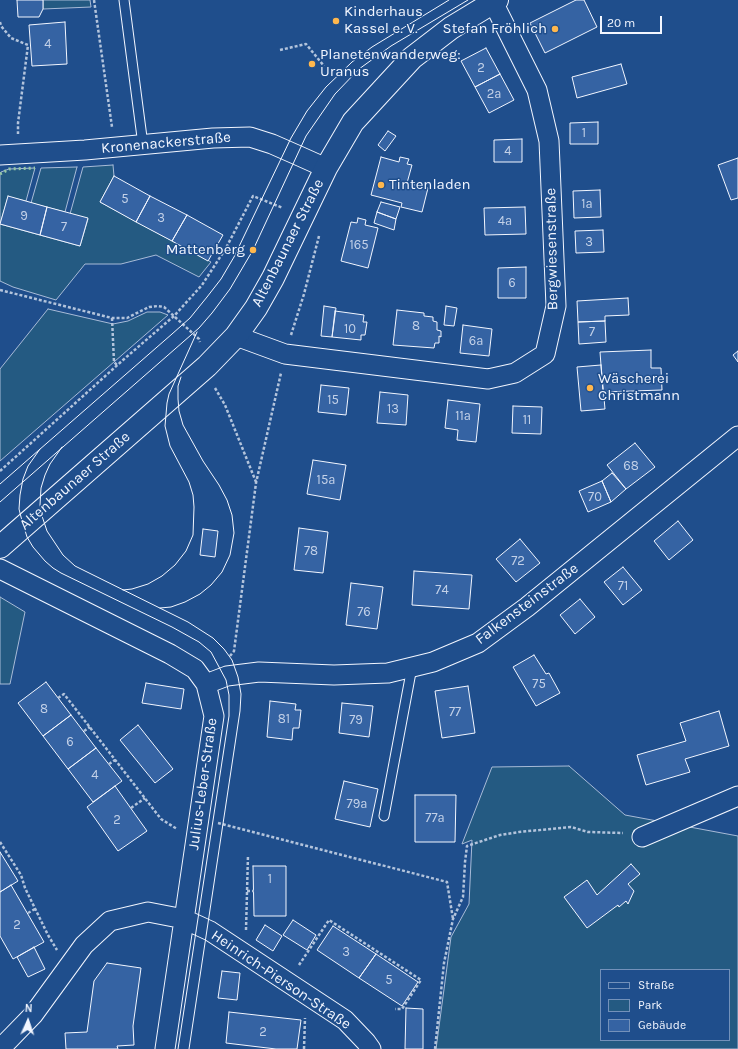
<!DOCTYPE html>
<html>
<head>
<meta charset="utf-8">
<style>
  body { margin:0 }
  #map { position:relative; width:738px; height:1049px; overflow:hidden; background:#1f4e8c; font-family:Karla,sans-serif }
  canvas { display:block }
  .legend { position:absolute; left:600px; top:969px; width:130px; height:72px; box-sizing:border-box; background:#1f4e8c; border:1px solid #7391ba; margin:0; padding:5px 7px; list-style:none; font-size:12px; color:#f2f6ff }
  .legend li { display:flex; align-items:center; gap:8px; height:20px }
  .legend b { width:20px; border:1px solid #7391ba }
  .north { position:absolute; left:8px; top:1001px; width:40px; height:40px; -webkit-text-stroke:3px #1f4e8c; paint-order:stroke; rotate:3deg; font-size:11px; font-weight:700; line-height:16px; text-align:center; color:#f2f6ff }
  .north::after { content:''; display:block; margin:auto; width:14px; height:18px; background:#f2f6ff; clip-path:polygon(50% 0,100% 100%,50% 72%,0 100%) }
  .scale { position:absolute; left:600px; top:16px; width:62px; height:18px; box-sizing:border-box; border:2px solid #f2f6ff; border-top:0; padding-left:5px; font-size:12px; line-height:14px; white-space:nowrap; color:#f2f6ff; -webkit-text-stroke:3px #1f4e8c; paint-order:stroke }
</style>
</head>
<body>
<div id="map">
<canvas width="738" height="1049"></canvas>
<ul class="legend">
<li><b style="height:5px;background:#1f4e8c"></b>Straße</li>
<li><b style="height:11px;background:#245a82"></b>Park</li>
<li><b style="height:11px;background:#3563a3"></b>Gebäude</li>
</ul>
<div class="north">N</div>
<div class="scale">20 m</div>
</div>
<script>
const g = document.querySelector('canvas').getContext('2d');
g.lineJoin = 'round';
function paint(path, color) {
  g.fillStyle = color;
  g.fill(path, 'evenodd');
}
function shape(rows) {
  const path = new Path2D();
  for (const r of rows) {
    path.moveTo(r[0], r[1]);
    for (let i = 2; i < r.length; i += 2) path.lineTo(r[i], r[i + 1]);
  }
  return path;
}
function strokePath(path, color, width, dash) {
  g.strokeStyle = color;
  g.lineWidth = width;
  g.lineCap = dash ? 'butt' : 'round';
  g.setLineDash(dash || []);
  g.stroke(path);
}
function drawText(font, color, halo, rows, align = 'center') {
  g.font = font + ' Karla,sans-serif';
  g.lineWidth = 3;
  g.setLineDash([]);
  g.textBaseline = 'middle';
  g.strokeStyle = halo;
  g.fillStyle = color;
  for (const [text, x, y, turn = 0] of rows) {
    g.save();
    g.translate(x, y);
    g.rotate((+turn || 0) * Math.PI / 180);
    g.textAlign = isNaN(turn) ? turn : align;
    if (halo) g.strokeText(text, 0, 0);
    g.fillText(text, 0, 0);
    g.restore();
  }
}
const green = shape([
  [43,0,90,0,91,7,43,9,43,0],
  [113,165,114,176,100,202,211,262,199,277,156,255,121,264,85,264,56,300,13,287,0,281,0,174,1,172,9,169,35,168,26,201,8,197,0,224,80,246,88,219,70,214,83,167,113,165],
  [77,167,65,212,31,203,41,168,77,167],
  [48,309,113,324,128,321,147,312,160,312,168,315,0,461,0,369,48,309],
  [0,597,25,612,10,684,0,684,0,597],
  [569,766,625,815,738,836,738,1049,436,1049,451,937,469,904,472,840,462,844,492,767,569,766],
  [601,970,729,970,729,1040,601,1040,601,970]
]);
paint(green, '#245a82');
strokePath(green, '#a8bbd7', 1);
const building = shape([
  [17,0,43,0,43,9,39,17,18,17,17,0],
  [576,0,584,0,597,27,545,53,530,23,576,0],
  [65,22,67,64,32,66,29,25,65,22],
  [486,48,500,74,475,87,461,61,486,48],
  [621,64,627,84,577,98,572,77,621,64],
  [500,74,514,100,489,113,475,87,500,74],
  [598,122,598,144,570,144,570,123,598,122],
  [388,131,396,136,385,151,378,145,388,131],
  [522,139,522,162,494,162,494,140,522,139],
  [381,157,399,162,400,157,409,159,407,164,412,165,407,183,428,188,422,212,401,207,402,203,371,195,381,157],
  [738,158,738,198,731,200,718,165,738,158],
  [114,176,150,196,136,222,100,202,114,176],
  [600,190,601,217,574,218,573,191,600,190],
  [8,196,47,207,40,235,0,224,8,196],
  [150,196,187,215,172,241,136,222,150,196],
  [381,202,400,207,396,219,377,212,381,202],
  [47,207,88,218,80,246,40,235,47,207],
  [525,207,526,234,485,235,484,208,525,207],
  [377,212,396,219,394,230,374,223,377,212],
  [187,215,223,235,208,261,172,241,187,215],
  [358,218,366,220,365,225,378,228,368,268,341,261,351,222,357,223,358,218],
  [603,230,604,252,576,253,575,231,603,230],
  [526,267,526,298,498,298,498,268,526,267],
  [628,298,629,315,605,316,605,321,578,322,577,301,628,298],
  [324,306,336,308,332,337,321,336,324,306],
  [446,306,457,308,454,326,444,325,446,306],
  [397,310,424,313,424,316,433,317,433,321,437,322,437,330,441,331,441,337,439,336,439,343,435,343,434,348,393,345,397,310],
  [335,311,364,315,363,322,367,322,365,335,361,335,361,340,332,337,335,311],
  [605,321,606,342,579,344,578,322,605,321],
  [463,325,492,329,489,356,460,353,463,325],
  [651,350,651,368,661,368,662,390,603,392,600,352,651,350],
  [738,351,738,362,733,355,738,351],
  [601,365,605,409,581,411,577,367,601,365],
  [321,385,349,388,346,415,318,412,321,385],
  [380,392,408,395,406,425,377,423,380,392],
  [448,400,480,404,476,442,457,440,458,430,445,428,448,400],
  [513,406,542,407,541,434,512,433,513,406],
  [635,443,655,467,626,489,607,465,635,443],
  [313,460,346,465,340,500,307,494,313,460],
  [612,473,626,489,611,502,602,481,612,473],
  [602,481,611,502,588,512,579,491,602,481],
  [678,521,693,540,669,560,654,541,678,521],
  [299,528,328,532,323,573,294,570,299,528],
  [203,529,218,531,215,557,200,555,203,529],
  [520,539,540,563,516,582,496,559,520,539],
  [623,567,642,590,623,605,604,582,623,567],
  [414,571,472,575,469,609,412,605,414,571],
  [351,583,383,587,377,629,346,625,351,583],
  [580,599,595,617,575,634,560,615,580,599],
  [534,655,546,674,549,673,560,693,536,706,513,667,534,655],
  [46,682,71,715,43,736,18,703,46,682],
  [146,683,184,689,181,709,142,703,146,683],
  [468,686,475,733,442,738,435,691,468,686],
  [270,701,296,704,295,710,301,710,299,728,293,728,292,740,267,737,270,701],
  [342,703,373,706,369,737,339,733,342,703],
  [719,711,729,746,685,759,690,772,646,785,637,755,686,741,680,723,719,711],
  [71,715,96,748,68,769,43,736,71,715],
  [138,725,173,769,155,783,120,740,138,725],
  [96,748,122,781,93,802,68,769,96,748],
  [344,781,378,789,370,827,335,819,344,781],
  [115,786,147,831,118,851,87,807,115,786],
  [415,795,456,795,455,842,415,842,415,795],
  [0,852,18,881,0,892,0,852],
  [631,864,640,874,628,884,634,891,628,904,626,901,619,907,618,905,587,928,564,897,587,880,597,895,631,864],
  [253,866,286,866,286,916,254,916,253,866],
  [11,885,44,942,13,959,0,936,0,892,11,885],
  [293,920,316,935,307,950,283,935,293,920],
  [265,925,282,936,273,951,256,940,265,925],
  [333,926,376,954,359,978,317,950,333,926],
  [34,947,45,969,28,977,17,957,34,947],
  [376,954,418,982,402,1006,359,978,376,954],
  [107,963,141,968,133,1026,134,1045,117,1046,118,1049,66,1049,65,1033,87,1032,94,981,107,963],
  [222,971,240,973,237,1000,218,998,222,971],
  [406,1008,423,1009,423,1049,405,1049,406,1008],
  [229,1012,301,1020,297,1049,276,1049,226,1043,229,1012]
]);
paint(building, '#3563a3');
strokePath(building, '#f2f6ff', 1);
const lane = shape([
  [124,0,143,145],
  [384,816,412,667]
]);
const street = shape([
  [0,155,85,150,213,138,250,137,272,144,297,155,326,168],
  [236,336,285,354,488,379,515,373,545,354,556,306,549,141,537,90,493,2],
  [0,569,170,654,195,669,206,684,214,716,165,1049],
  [206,684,227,676,259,672,334,675,388,673,433,662,478,643,527,607,738,436],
  [642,837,738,796],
  [0,1049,33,1015,84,945,110,921,148,912,184,919,210,931,345,1020,366,1042,371,1049]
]);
const secondary = shape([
  [0,547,207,366,236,336,256,308,273,278,326,168,353,122,412,58,451,28,497,0]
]);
strokePath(lane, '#f2f6ff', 11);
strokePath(street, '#f2f6ff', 21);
strokePath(secondary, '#f2f6ff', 24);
strokePath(shape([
  [94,0,112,127],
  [0,22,1,26,11,38,28,45,18,123,18,134],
  [280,50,306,44,324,66],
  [0,290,112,318,127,318,149,307,158,306,164,307,199,339,200,342],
  [112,318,114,362,118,366],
  [291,335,304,294,319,236],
  [215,388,225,405,256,482],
  [0,471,123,360,174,316,202,285,226,248,253,196,283,208],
  [230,656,234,651,256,483,281,373],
  [58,698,64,694,161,819,177,829],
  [84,731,90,727],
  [109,764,115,760],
  [131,808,145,798],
  [218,823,447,882,453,919],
  [0,842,21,875,25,888,48,935,57,950],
  [247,891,254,891],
  [28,913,35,909],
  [246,930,248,855],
  [299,965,329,920,421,980,402,1009,395,1009],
  [304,1049,305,1018],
  [435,1049,444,963,453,919,463,897,465,862,467,846,500,835,519,832,571,827,588,832,623,833]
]), '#b3c4dc', 2.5, [3, 2]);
strokePath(lane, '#1f4e8c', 9);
strokePath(street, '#1f4e8c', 19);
strokePath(secondary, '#1f4e8c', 22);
strokePath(shape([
  [62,447,50,464,45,475,41,488,40,505,42,516,47,531,63,555,75,566,188,622,213,638,224,649,232,660,238,677,241,694,240,711,189,1049],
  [40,449,28,466,23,479,20,495,19,509,21,517,27,537,33,547,45,561,53,568,61,573,172,627,199,642,211,652,226,680,229,695,229,716,178,1049],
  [0,484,172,334,190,318,207,297,221,279,234,257,291,138,307,111,326,87,352,62,372,47,449,0],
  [0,502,199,328,212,313,230,289,253,250,306,136,335,94,359,69,391,46,468,0],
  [123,590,132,589,148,584,162,576,175,565,186,551,193,535,194,507,193,495,189,482,170,446,165,426,167,403,169,394,197,332],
  [160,608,171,607,185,602,200,594,211,585,222,572,230,555,234,533,232,515,227,500,219,485,203,461,183,425,179,411,178,399,178,386,181,377]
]), '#f2f6ff', 1);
strokePath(shape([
  [0,174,9,169,35,168]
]), '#97c8a6', 3, [2, 3]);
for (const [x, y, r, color] of [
  [336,21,4,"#ffb74d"],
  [555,29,4,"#ffb74d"],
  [312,64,4,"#ffb74d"],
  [381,185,4,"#ffb74d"],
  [253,250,4,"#ffb74d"],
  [590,388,4,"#ffb74d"]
]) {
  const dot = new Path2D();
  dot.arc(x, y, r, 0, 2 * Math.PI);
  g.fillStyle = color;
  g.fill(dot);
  strokePath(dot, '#1f4e8c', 1.5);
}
drawText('13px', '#c3d1e8', null, [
  ["4",48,44],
  ["2",481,68],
  ["2a",494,94],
  ["1",584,133],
  ["4",508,151],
  ["5",125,199],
  ["1a",587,204],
  ["9",24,216],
  ["3",161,218],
  ["4a",505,221],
  ["7",64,227],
  ["3",589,242],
  ["165",359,245],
  ["6",512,283],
  ["8",416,326],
  ["10",350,329],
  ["7",592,332],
  ["6a",476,341],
  ["15",333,400],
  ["13",393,409],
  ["11a",463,416],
  ["11",527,420],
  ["68",631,466],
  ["15a",326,480],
  ["70",595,497],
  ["78",311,551],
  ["72",518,561],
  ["71",623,586],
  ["74",442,590],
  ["76",364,612],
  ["75",539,684],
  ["8",44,709],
  ["77",455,712],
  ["81",284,719],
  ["79",356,720],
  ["6",70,742],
  ["4",95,775],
  ["79a",357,804],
  ["77a",435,818],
  ["2",117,820],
  ["1",270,879],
  ["2",17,925],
  ["3",346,952],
  ["5",389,980],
  ["2",263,1032]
]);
drawText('15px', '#f2f6ff', '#1f4e8c', [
  ["Kinderhaus",344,12],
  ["Kassel e. V.",344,29],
  ["Stefan Fröhlich",547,29,"right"],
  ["Planetenwanderweg:",320,55],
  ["Uranus",320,72],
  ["Tintenladen",389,185],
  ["Mattenberg",245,250,"right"],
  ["Wäscherei",598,379],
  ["Christmann",598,396]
], 'left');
drawText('15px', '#f2f6ff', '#1f4e8c', [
  ["Kronenackerstraße",166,143,-5],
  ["Altenbaunaer Straße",288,243,-63],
  ["Bergwiesenstraße",552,249,-91],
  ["Altenbaunaer Straße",75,481,-41],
  ["Falkensteinstraße",527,604,-37],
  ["Julius-Leber-Straße",203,784,-82],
  ["Heinrich-Pierson-Straße",281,980,34]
]);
</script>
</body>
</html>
